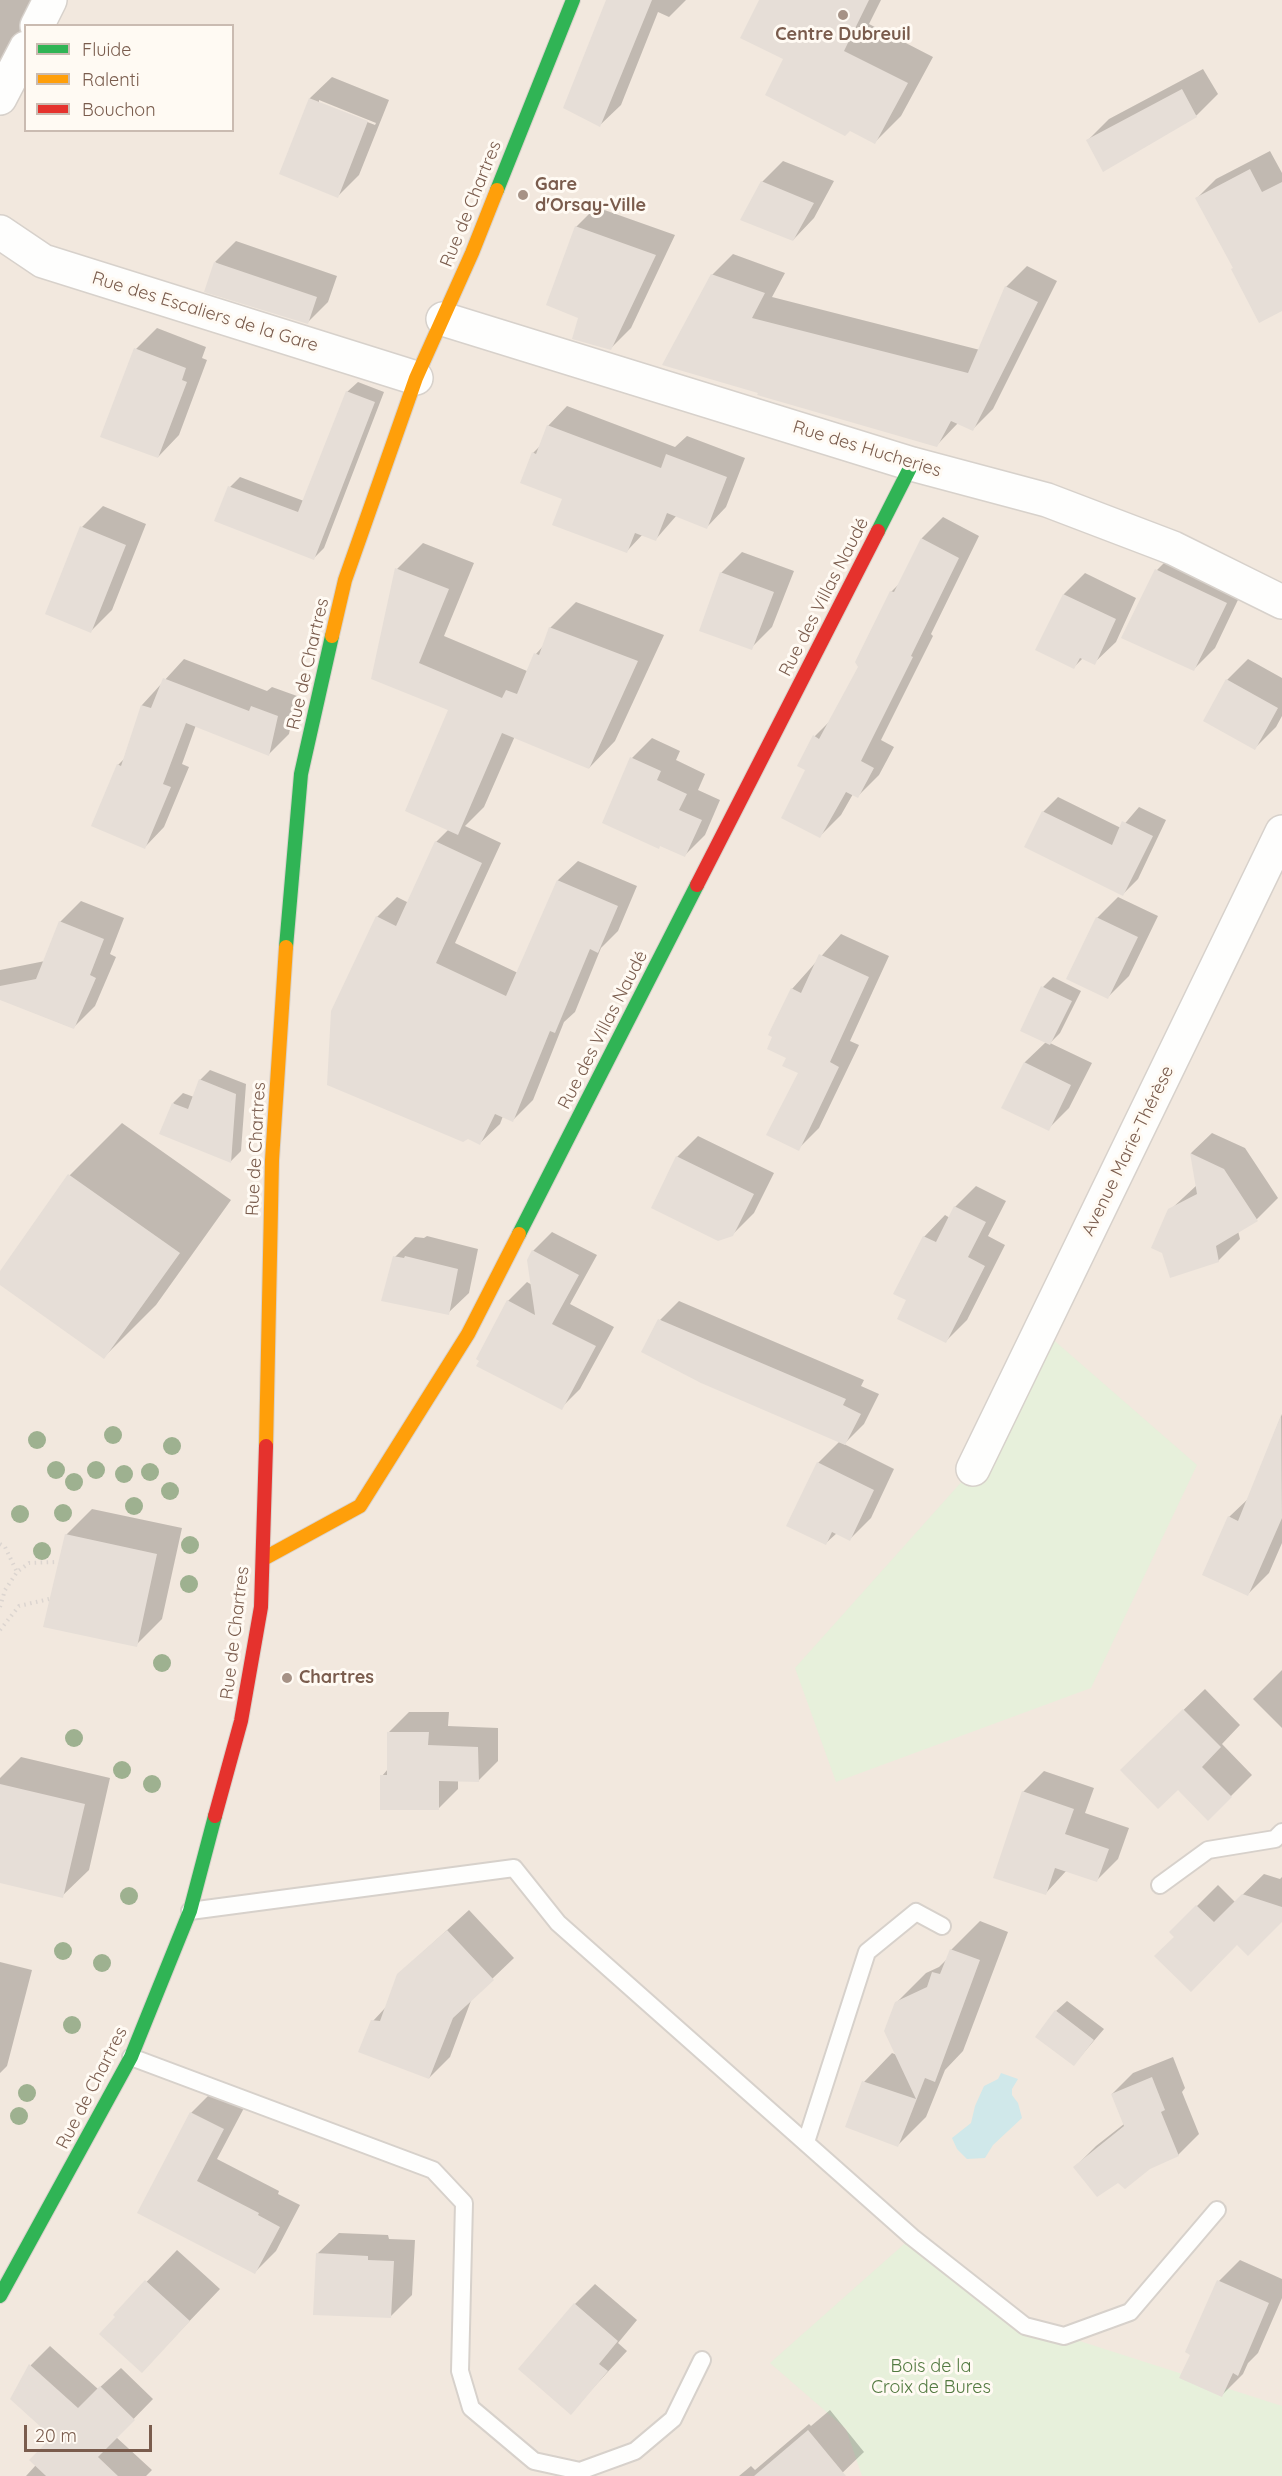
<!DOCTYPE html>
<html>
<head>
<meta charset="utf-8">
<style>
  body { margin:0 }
  #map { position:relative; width:1282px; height:2476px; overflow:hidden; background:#f9f5f0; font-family:Quicksand,sans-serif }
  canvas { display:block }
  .legend { position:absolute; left:24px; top:24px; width:210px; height:108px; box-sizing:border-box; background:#fffaf3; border:2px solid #cabbb1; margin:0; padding:8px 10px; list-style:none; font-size:18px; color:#7a5c4d }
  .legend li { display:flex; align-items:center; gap:12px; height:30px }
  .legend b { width:30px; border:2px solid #cabbb1 }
  .scale { position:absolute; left:24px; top:2425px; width:128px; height:27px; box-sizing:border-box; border:3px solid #7a5c4d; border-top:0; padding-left:8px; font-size:18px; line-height:21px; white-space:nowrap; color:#7a5c4d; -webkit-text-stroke:4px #fffaf3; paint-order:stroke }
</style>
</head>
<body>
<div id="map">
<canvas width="1282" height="2476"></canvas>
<ul class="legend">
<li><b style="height:8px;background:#30b455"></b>Fluide</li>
<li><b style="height:8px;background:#ff9f0a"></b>Ralenti</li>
<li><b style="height:8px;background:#e5322d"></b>Bouchon</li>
</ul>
<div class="scale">20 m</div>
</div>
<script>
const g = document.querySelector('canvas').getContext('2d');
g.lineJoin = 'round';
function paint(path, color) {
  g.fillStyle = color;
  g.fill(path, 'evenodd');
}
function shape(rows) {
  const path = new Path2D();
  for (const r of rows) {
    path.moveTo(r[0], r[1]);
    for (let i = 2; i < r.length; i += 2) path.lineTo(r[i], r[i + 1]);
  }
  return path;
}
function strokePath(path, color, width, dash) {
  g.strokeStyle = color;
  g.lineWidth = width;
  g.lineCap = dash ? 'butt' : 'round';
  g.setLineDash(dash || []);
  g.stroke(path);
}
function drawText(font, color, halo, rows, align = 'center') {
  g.font = font + ' Quicksand,sans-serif';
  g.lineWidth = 6;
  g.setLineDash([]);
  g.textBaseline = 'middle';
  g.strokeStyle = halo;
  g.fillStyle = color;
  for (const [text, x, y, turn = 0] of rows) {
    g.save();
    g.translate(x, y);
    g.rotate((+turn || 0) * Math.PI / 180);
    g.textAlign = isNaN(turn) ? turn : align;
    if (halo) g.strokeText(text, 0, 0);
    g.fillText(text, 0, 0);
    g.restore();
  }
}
paint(shape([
  [0,0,1282,0,1282,2476,0,2476],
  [26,26,232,26,232,130,26,130]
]), '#f2e8de');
paint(shape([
  [1041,1329,1197,1465,1091,1688,836,1782,795,1668,973,1469],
  [912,2237,1025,2326,1064,2336,1282,2406,1282,2476,862,2476,846,2429,770,2363]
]), '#e7f0db');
paint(shape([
  [1001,2073,1018,2079,1012,2089,1012,2095,1018,2103,1022,2118,993,2145,985,2158,967,2159,957,2149,952,2138,971,2123,975,2106,984,2086,998,2079]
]), '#d0e8ea');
paint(shape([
  [0,0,36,0,26,37,0,62],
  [608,0,686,0,669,17,658,12,621,105,600,125],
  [761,0,881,0,869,24,933,57,901,116,875,142,785,59],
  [1203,69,1218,94,1197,115,1103,169,1088,140,1109,119],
  [332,77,389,100,359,175,338,196,281,173,310,98],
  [319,100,376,123,375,125,319,103],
  [1270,151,1282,173,1282,310,1235,267,1197,198,1216,179],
  [783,161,834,181,814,218,793,240,762,182],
  [596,207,675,235,631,328,611,348,576,227],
  [236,241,337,276,328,302,307,323,215,262],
  [733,254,785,273,772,297,980,350,1006,287,1027,266,1057,281,993,409,973,429,958,423,936,446,759,394,712,275],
  [157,328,206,347,202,358,207,360,179,435,158,457,136,349],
  [358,382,384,392,324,548,314,558,230,487,240,477,304,501,347,392],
  [567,406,675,447,687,436,745,458,726,507,707,527,677,515,656,539,643,534,627,551,564,498,522,482,533,453,541,445,548,426],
  [103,506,146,524,112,610,91,631,82,527],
  [943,517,979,536,931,634,933,636,881,740,894,747,879,775,858,796,853,794,841,815,820,836,807,769,799,766,815,736,832,719,860,667,891,592,899,584,922,538],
  [423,543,474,563,444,636,527,671,536,654,544,645,550,628,576,602,664,635,615,741,589,768,515,736,484,807,465,826,501,843,455,943,518,973,558,880,578,861,637,886,618,931,601,948,575,1012,564,1022,533,1100,513,1120,503,1116,500,1124,480,1143,377,917,397,897,409,903,436,842,449,829,450,710,373,678,397,569],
  [1178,549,1247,581,1215,648,1194,669,1157,570],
  [742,552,794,571,772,627,751,648,721,573],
  [1085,573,1136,598,1116,642,1094,663,1083,658,1074,667,1037,649,1064,594],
  [184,659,267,691,272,687,297,696,289,734,269,754,196,725,182,764,189,767,164,827,145,847,118,765,126,757,142,705],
  [1248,659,1282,678,1282,716,1276,727,1255,748,1227,680],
  [652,738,680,751,676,760,705,774,698,790,720,800,705,835,685,855,604,822,632,758],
  [1058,797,1121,828,1139,807,1166,820,1138,879,1123,894,1043,812],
  [1118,897,1158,916,1129,976,1108,997,1097,918],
  [81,901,124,918,110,954,116,957,95,1006,73,1028,0,999,0,970,45,961,60,922],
  [841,934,889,956,850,1041,859,1045,819,1128,798,1149,800,1072,774,1036,770,1035,792,989],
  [1053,977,1081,991,1060,1033,1050,1043,1092,1063,1069,1108,1048,1129,1003,1107,1025,1062,1046,1042,1043,987],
  [210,1070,246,1084,241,1151,231,1161,173,1103,183,1093,194,1097,200,1080],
  [122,1123,231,1200,156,1305,104,1357,0,1283,0,1273,70,1175],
  [1212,1133,1245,1148,1278,1198,1257,1219,1238,1231,1240,1239,1218,1261,1170,1210,1197,1185,1191,1153],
  [698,1136,774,1173,754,1213,732,1235,677,1157],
  [976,1186,1006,1201,988,1236,1005,1245,967,1320,946,1341,924,1237,945,1215,950,1218,955,1207],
  [552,1232,597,1255,570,1304,614,1327,580,1389,561,1408,508,1301,527,1282,532,1285,533,1251],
  [427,1236,478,1249,469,1293,448,1313,395,1257,415,1237,424,1238],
  [679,1301,864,1380,861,1386,879,1394,864,1424,844,1444,894,1469,871,1518,850,1539,837,1533,826,1543,818,1463,840,1441,660,1320],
  [1282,1414,1282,1543,1269,1573,1248,1594,1229,1517,1249,1498],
  [92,1509,182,1528,162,1619,136,1645,66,1535],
  [1282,1670,1282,1728,1253,1699],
  [1205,1689,1240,1725,1222,1744,1252,1775,1208,1819,1178,1788,1122,1770],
  [409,1712,449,1712,448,1726,498,1728,498,1761,478,1781,458,1780,458,1789,438,1809,382,1776,388,1769,389,1732],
  [21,1757,110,1778,89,1870,62,1896,0,1882,0,1778],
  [1044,1771,1094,1788,1085,1813,1129,1828,1118,1859,1097,1880,1067,1870,1045,1894,1023,1792],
  [1264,1874,1280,1879,1282,1877,1282,1920,1237,1943,1176,1937,1171,1932,1218,1885,1235,1902],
  [469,1910,514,1958,472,1998,450,2057,429,2078,373,2021,386,2007,398,1975],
  [980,1921,1008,1932,963,2051,945,2070,926,2117,897,2146,864,2082,892,2053,897,2055,897,2002,926,1973,939,1967,948,1958,951,1950],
  [0,1962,32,1970,7,2066,0,2073],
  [1067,2001,1104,2029,1074,2064,1056,2011],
  [1173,2057,1185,2088,1182,2092,1199,2134,1178,2155,1118,2181,1075,2167,1096,2146,1124,2124,1112,2094,1133,2073],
  [212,2092,244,2108,217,2159,279,2191,278,2194,300,2205,276,2251,255,2272,139,2212,191,2113],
  [339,2233,388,2235,389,2239,415,2240,412,2295,391,2316,317,2254],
  [177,2250,220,2289,142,2371,115,2315],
  [1240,2260,1282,2279,1282,2298,1258,2353,1248,2363,1243,2374,1222,2395,1192,2354,1219,2281],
  [595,2284,637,2320,618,2343,627,2351,571,2412,575,2304],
  [50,2346,98,2389,121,2368,153,2399,116,2437,152,2470,146,2476,26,2476,36,2465,54,2437,12,2398,31,2365],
  [830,2410,864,2452,839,2476,739,2476,751,2466,755,2470,809,2424,811,2426]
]), '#0003');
paint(shape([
  [606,0,652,0,600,127,563,108],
  [759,0,869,0,844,51,908,83,875,144,850,131,845,136,765,95,783,59,740,38],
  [1182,89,1197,117,1103,172,1086,140],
  [309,98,368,121,338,198,279,174],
  [1250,169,1262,192,1282,182,1282,311,1259,323,1231,269,1233,268,1195,198],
  [761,181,814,203,793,241,740,220],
  [575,226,656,255,611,350,572,339,578,318,546,305],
  [214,262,317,297,308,324,204,292],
  [711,274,765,293,752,318,968,373,1005,286,1038,302,973,431,951,421,937,447,757,395,758,393,662,365],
  [134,348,186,368,182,380,187,382,158,458,100,437],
  [346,391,375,402,314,560,214,521,228,486,298,512],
  [547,425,661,468,666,454,727,477,707,529,667,513,656,541,635,533,627,553,552,525,562,499,520,483,532,452,536,454],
  [80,526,126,545,91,633,45,614],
  [921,538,959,558,911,656,913,657,861,761,874,768,858,798,846,792,820,838,781,818,805,770,797,766,813,735,819,739,858,667,855,662,890,591,894,592],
  [395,568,449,589,419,663,502,698,506,690,517,694,534,653,539,655,549,627,638,661,589,769,502,733,458,835,405,811,448,710,371,679],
  [1155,569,1227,603,1194,671,1121,638],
  [720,572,774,592,752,650,699,631],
  [1063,594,1116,619,1095,665,1080,658,1074,669,1035,650],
  [163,678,249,711,251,706,278,716,269,756,186,723,163,784,171,787,145,849,91,826,117,764,121,766,141,705,151,708],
  [1226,679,1278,708,1255,750,1203,721],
  [630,757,661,771,657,780,687,794,679,810,702,820,685,857,660,846,659,849,602,823],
  [1042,811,1112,845,1122,821,1153,836,1123,896,1024,847],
  [435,841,482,863,436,963,506,996,557,880,618,906,598,953,590,949,555,1033,550,1031,513,1122,495,1114,480,1145,468,1139,463,1142,327,1085,331,1011,376,916,396,926],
  [1096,917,1138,937,1108,999,1066,979],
  [59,921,104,939,90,975,96,978,74,1029,0,1000,0,986,36,979],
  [819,954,869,977,830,1062,839,1067,799,1151,766,1135,798,1073,782,1066,786,1058,767,1049,772,1037,768,1035,791,988,801,993],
  [1041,986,1072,1001,1050,1045,1020,1031],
  [1024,1062,1071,1085,1049,1131,1001,1108],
  [199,1079,236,1094,231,1163,159,1134,172,1103,188,1109],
  [1190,1153,1224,1169,1258,1221,1216,1246,1219,1262,1170,1278,1162,1253,1151,1248,1168,1209,1197,1194],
  [676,1156,754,1194,733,1236,718,1241,651,1208],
  [68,1174,180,1253,104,1359,0,1285,0,1271],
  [954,1206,986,1222,968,1257,985,1266,946,1343,897,1319,906,1300,893,1294,923,1236,936,1242],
  [532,1250,579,1275,552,1324,596,1346,562,1410,476,1366,479,1361,476,1359,507,1300,535,1315,527,1260],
  [393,1256,404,1258,405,1256,458,1269,449,1315,381,1301],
  [658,1319,846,1399,843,1405,861,1414,845,1445,701,1383,641,1352],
  [1281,1415,1282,1518,1248,1596,1202,1575,1228,1516,1238,1521],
  [817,1462,874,1490,850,1541,832,1532,826,1545,786,1526],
  [65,1534,157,1554,137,1647,43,1627],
  [1183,1709,1221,1747,1202,1767,1232,1797,1208,1821,1178,1790,1158,1809,1120,1770],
  [387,1732,429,1732,428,1745,478,1747,479,1782,439,1781,439,1810,380,1810,380,1775,387,1775],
  [0,1784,85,1804,63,1898,0,1883],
  [1022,1791,1074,1809,1065,1834,1109,1849,1097,1882,1055,1868,1046,1895,993,1878],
  [1242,1894,1282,1907,1282,1922,1248,1956,1237,1945,1191,1992,1154,1956,1174,1937,1169,1932,1196,1905,1214,1922],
  [447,1930,494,1980,453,2018,429,2079,358,2052,371,2020,380,2021,397,1974],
  [950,1949,980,1960,935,2082,925,2078,898,2147,845,2127,862,2081,916,2099,884,2031,895,2002,927,1987,932,1972,940,1974],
  [1055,2010,1094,2040,1074,2066,1035,2037],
  [1152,2077,1165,2110,1161,2112,1179,2156,1150,2169,1125,2189,1118,2183,1097,2197,1073,2167,1124,2126,1111,2094],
  [190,2112,224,2129,197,2181,259,2213,258,2215,280,2227,255,2274,137,2213],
  [316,2253,368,2256,368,2260,394,2261,391,2318,313,2315],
  [145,2280,190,2321,142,2373,99,2334,115,2317,113,2315],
  [1217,2280,1269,2303,1238,2376,1233,2373,1222,2397,1179,2378,1190,2355,1185,2352],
  [574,2303,618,2341,599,2364,608,2371,571,2415,518,2369],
  [29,2364,78,2408,100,2386,135,2420,98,2457,118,2476,46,2476,29,2460,52,2437,10,2399],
  [808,2430,846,2476,754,2476]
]), '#e6ded7');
const lane = shape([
  [1160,1885,1208,1850,1275,1839,1282,1832],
  [190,1911,514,1868,558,1923,912,2237,1025,2326,1064,2336,1130,2312,1217,2210],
  [131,2057,433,2170,464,2203,460,2371,471,2408,534,2461,580,2471,635,2451,673,2419,702,2360],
  [806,2142,867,1952,916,1912,942,1926]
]);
const street = shape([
  [37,26,50,0],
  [0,98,26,48],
  [0,232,43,261,416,378],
  [443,319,912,464,1047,500,1173,548,1282,602],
  [973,1469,1282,832]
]);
const fast = shape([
  [497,190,573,0],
  [878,531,912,464],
  [286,947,301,774,332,636],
  [519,1234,697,885],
  [0,2296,131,2057,190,1911,215,1816]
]);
const slow = shape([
  [332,636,345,580,416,378,472,253,497,190],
  [266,1446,272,1160,286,947],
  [263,1559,360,1506,468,1334,519,1234]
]);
const jam = shape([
  [697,885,878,531],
  [215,1816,241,1721,261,1607,266,1446]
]);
strokePath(lane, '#d7d1cb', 20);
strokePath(street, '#d7d1cb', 36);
strokePath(fast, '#d9d2cb', 16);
strokePath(slow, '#d9d2cb', 16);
strokePath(jam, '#d9d2cb', 16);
strokePath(shape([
  [0,1544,5,1547,17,1572],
  [0,1607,5,1590,17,1572,29,1563,57,1562],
  [0,1630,19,1606,49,1599]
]), '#dcd5d0', 4, [1.5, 4.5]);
strokePath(lane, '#fefefd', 16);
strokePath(street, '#fefefd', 33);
strokePath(fast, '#30b455', 14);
strokePath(slow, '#ff9f0a', 14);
strokePath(jam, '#e5322d', 14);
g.fillStyle = '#9eb190';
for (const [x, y] of [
  [113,1435],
  [37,1440],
  [172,1446],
  [56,1470],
  [96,1470],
  [150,1472],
  [124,1474],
  [74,1482],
  [170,1491],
  [134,1506],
  [63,1513],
  [20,1514],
  [190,1545],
  [42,1551],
  [189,1584],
  [162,1663],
  [74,1738],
  [122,1770],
  [152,1784],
  [129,1896],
  [63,1951],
  [102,1963],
  [72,2025],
  [27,2093],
  [19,2116]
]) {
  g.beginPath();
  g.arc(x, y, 9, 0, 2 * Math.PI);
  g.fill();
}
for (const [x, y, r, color] of [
  [843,15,6,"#a69286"],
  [523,195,6,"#a69286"],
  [287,1678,6,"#a69286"]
]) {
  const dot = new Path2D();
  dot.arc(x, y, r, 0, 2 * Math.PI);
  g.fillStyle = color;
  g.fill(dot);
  strokePath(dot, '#fffaf3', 2);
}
drawText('bold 18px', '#7a5c4d', '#fffaf3', [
  ["Centre Dubreuil",843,35,"center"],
  ["Gare",535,185],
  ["d'Orsay-Ville",535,206],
  ["Chartres",299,1678]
], 'left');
drawText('18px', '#7a5c4d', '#fffaf3', [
  ["Rue de Chartres",471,204,-68],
  ["Rue des Escaliers de la Gare",205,312,17],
  ["Rue des Hucheries",867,449,17],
  ["Rue des Villas Naudé",824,597,-63],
  ["Rue de Chartres",308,664,-77],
  ["Rue des Villas Naudé",603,1030,-63],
  ["Rue de Chartres",256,1149,-87],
  ["Avenue Marie-Thérèse",1128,1151,-64],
  ["Rue de Chartres",235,1633,-83],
  ["Rue de Chartres",92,2088,-63]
]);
drawText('18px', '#537a41', '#fffaf3', [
  ["Bois de la",931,2367],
  ["Croix de Bures",931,2388]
]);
</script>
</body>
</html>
